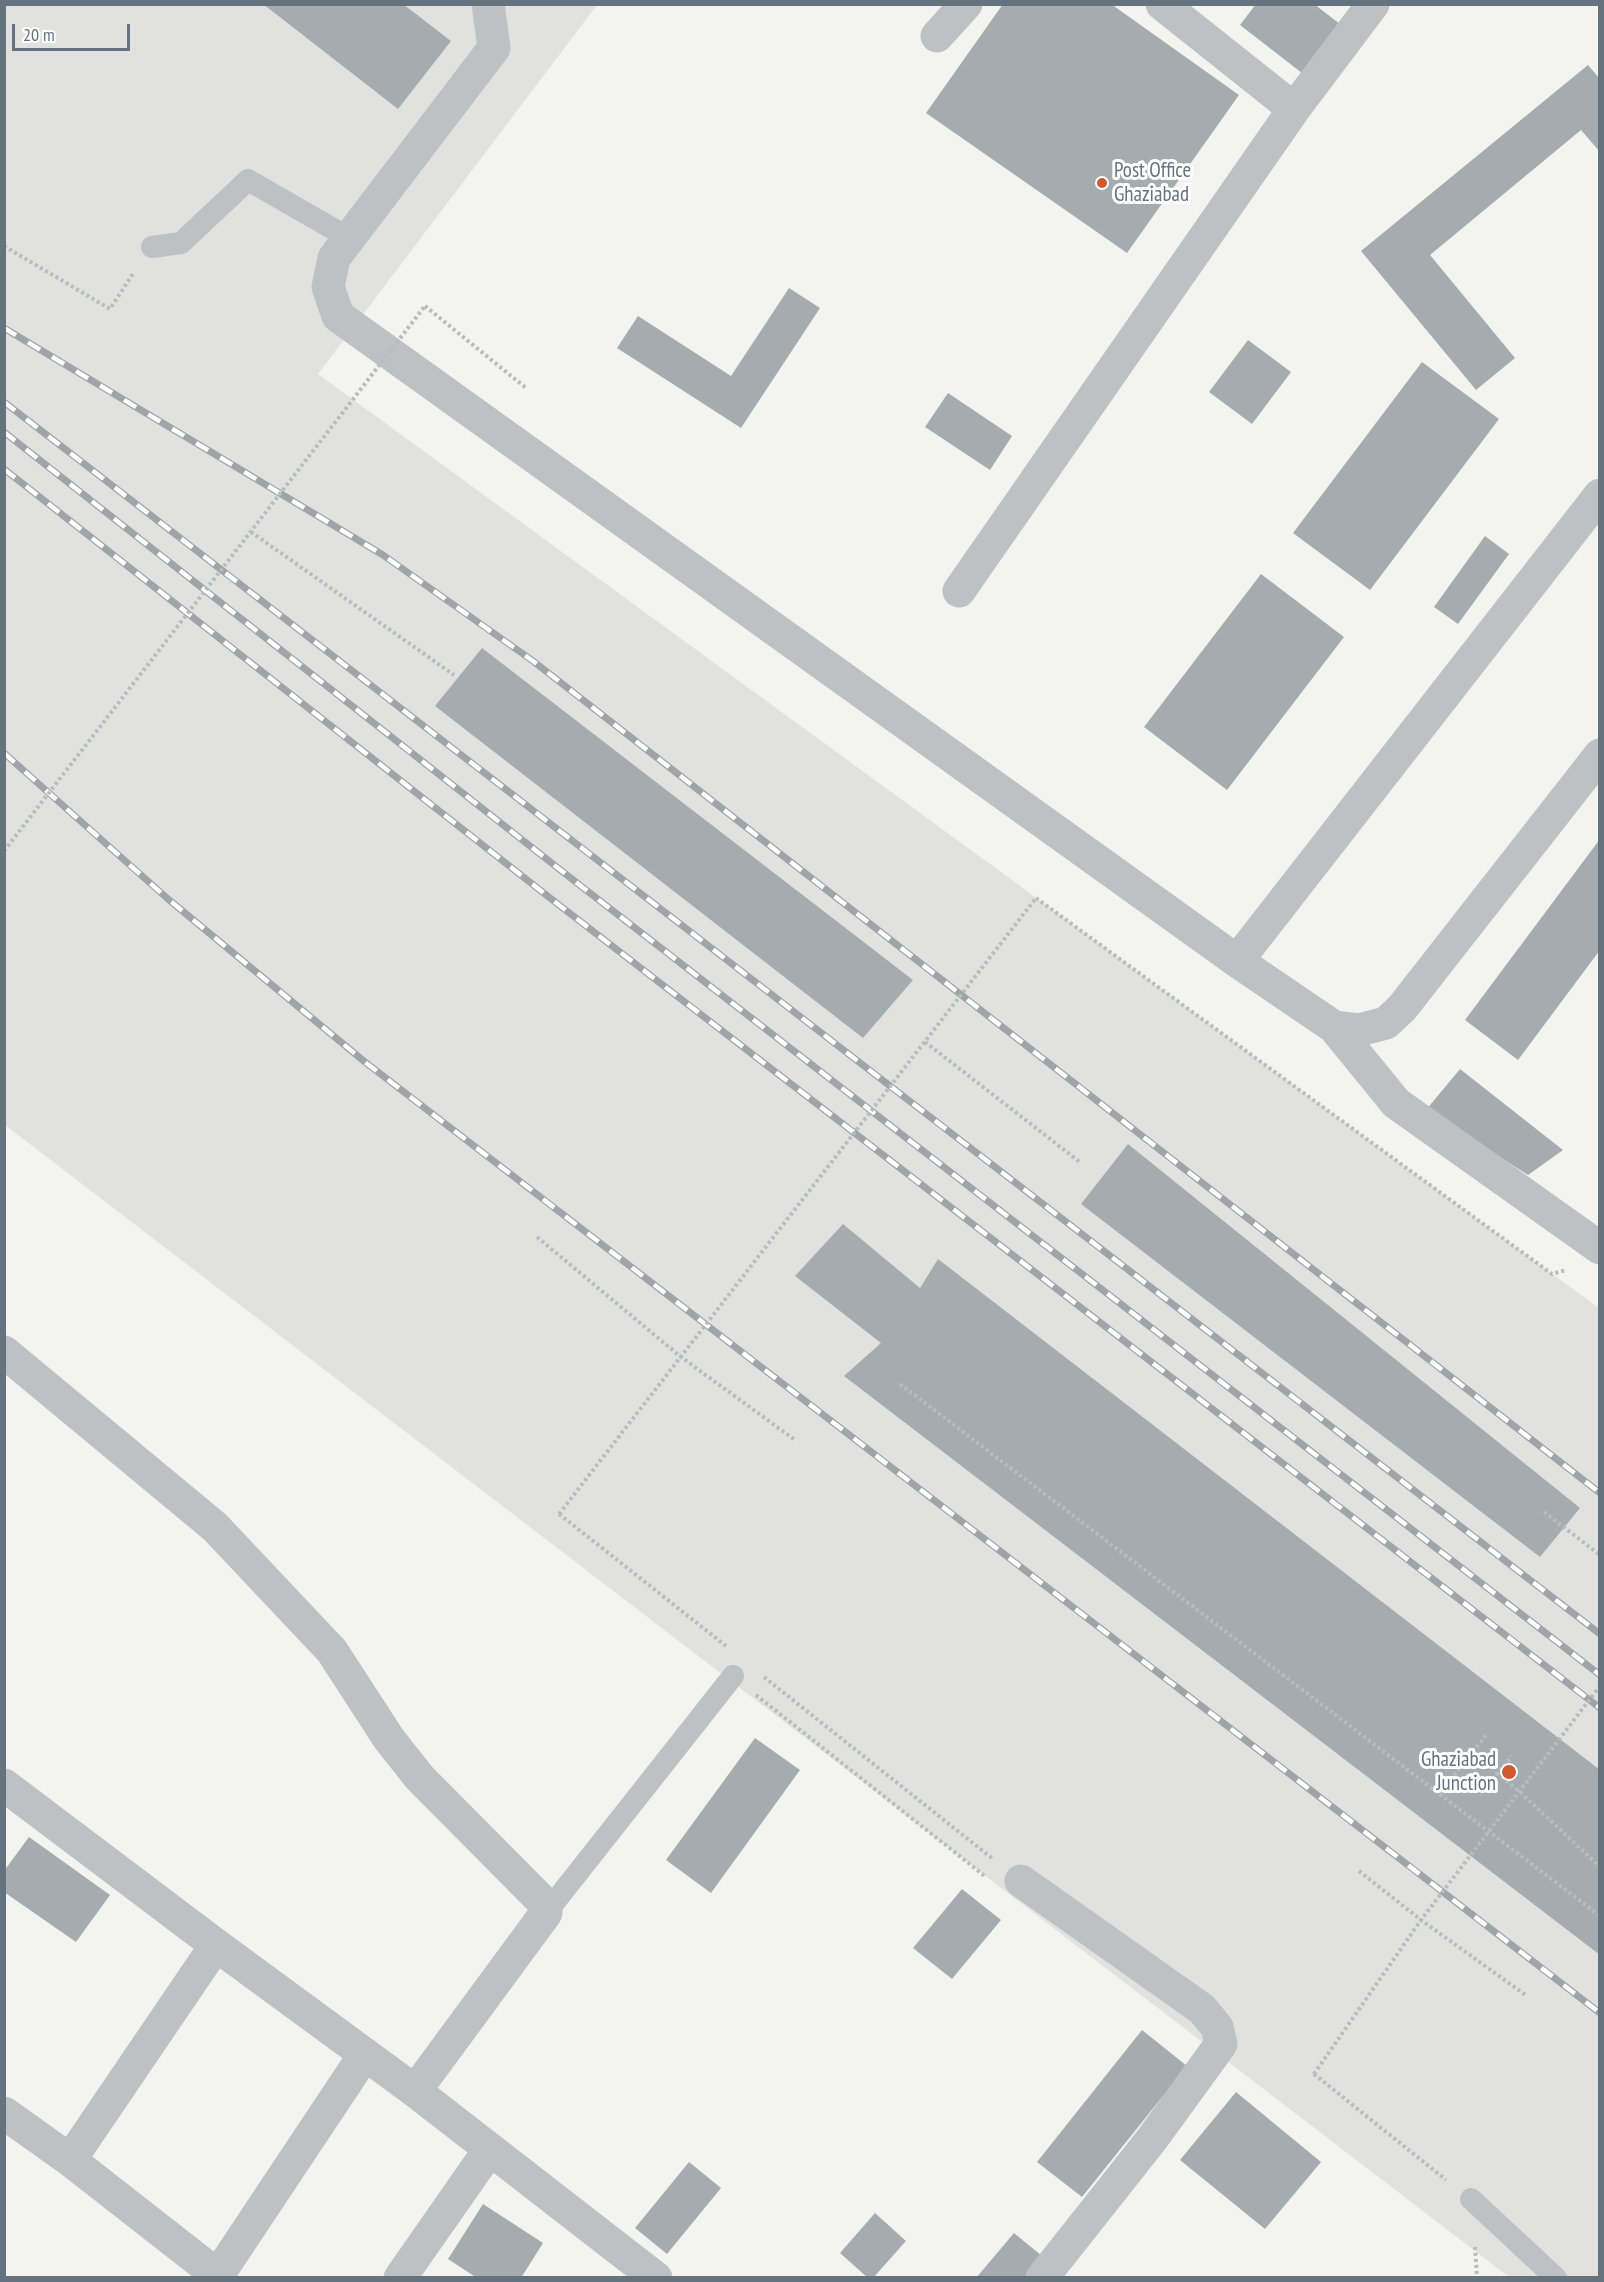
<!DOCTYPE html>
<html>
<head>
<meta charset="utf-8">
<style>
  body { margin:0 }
  #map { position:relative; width:1604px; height:2282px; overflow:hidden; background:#f3f3f0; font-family:"PT Sans Narrow",sans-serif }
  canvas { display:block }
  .frame { position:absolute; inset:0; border:6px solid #65737e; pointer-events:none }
  .scale { position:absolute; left:12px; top:24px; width:118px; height:27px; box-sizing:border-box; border:3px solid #65737e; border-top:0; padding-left:8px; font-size:18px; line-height:21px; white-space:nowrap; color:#65737e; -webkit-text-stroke:4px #fff; paint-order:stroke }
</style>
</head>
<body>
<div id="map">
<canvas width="1604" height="2282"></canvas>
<div class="frame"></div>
<div class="scale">20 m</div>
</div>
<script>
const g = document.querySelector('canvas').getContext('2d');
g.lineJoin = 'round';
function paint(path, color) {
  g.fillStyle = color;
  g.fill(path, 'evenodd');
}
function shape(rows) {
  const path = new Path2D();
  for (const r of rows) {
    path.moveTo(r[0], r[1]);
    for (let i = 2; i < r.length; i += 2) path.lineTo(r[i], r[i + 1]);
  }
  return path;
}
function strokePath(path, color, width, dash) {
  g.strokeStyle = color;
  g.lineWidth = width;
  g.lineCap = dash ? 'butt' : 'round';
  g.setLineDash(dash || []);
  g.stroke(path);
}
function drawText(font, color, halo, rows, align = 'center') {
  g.font = font + ' "PT Sans Narrow",sans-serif';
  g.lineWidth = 6;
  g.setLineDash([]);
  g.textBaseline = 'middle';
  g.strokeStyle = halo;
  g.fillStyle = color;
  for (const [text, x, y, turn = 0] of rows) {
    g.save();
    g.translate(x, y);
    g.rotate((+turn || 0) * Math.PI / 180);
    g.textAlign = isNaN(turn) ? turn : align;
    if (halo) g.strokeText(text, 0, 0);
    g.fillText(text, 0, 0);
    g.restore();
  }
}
paint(shape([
  [4,5,597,5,318,374,1599,1308,1599,2277,1509,2277,5,1125]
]), '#e1e2e0');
paint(shape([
  [263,4,403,4,451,41,398,109],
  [1003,4,1111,4,1239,95,1127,253,926,113],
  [1256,4,1314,4,1349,31,1311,80,1240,25],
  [1588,65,1600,79,1600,152,1581,130,1430,255,1515,358,1476,390,1361,251],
  [789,288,820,308,741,428,617,348,638,316,731,376],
  [1248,340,1291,372,1252,424,1209,392],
  [1422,362,1499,419,1370,590,1293,533],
  [948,393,1012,436,990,470,925,427],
  [1485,536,1509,554,1458,624,1434,607],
  [1261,574,1344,637,1227,790,1144,727],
  [482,648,913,980,863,1038,435,706],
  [1600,839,1600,950,1518,1060,1465,1020],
  [1460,1069,1563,1150,1528,1175,1426,1110],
  [1128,1144,1580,1508,1540,1557,1081,1204],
  [843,1224,920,1288,938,1259,1600,1770,1600,1955,844,1376,881,1343,795,1276],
  [755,1738,800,1770,711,1893,666,1860],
  [29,1837,110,1895,76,1942,4,1892,4,1871],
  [962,1889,1001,1920,952,1979,913,1948],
  [1142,2030,1187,2066,1082,2197,1037,2162],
  [1236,2092,1321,2162,1265,2229,1180,2160],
  [689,2162,721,2188,667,2254,635,2228],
  [483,2204,543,2243,521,2278,477,2278,448,2259],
  [875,2213,906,2241,873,2278,868,2278,840,2253],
  [1014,2233,1042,2256,1024,2278,976,2278]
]), '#a5acb0');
strokePath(shape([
  [4,246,110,309,134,272],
  [425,306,526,388],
  [251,532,454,675],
  [1036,898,1552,1274,1566,1270],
  [925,1042,1081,1163],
  [537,1237,681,1357,795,1440],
  [900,1384,1600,1916],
  [1544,1512,1600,1555],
  [559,1514,726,1646],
  [764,1677,993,1859],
  [756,1695,986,1877],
  [1497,1773,1519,1791,1600,1867],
  [1480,1793,1512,1756],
  [1439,1794,1488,1733],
  [1359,1871,1421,1920,1527,1996],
  [1314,2074,1446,2180],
  [1475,2247,1477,2278]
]), '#b9bbbd', 4, [3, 3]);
strokePath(shape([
  [152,247,181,243,248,180,349,238],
  [546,1913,733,1676],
  [1471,2199,1556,2278]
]), '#bdc1c4', 22);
strokePath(shape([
  [488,4,494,48,334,258,328,287,338,316,1237,961,1600,495],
  [1162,4,1294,109],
  [937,36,966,4],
  [959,591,1294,109,1373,4],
  [1237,961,1334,1027,1359,1030,1386,1023,1402,1008,1600,755],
  [1334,1027,1396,1103,1600,1248],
  [4,1352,215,1527,332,1651,389,1739,420,1778,546,1905,546,1913,415,2091],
  [4,1785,216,1945,415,2091,656,2278],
  [1021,1881,1202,2009,1217,2027,1221,2044,1152,2139,1042,2278],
  [4,2113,70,2160,221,2278],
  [70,2160,216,1945],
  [216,2278,365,2054],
  [400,2278,490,2149]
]), '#bdc1c4', 33);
const rail = shape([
  [4,328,383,555,533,661,1600,1493],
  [4,402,1600,1634],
  [4,432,577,883,1600,1675],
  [4,469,559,905,1600,1708],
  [4,753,168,899,365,1062,1600,2013]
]);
strokePath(rail, '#9fa4a9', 7);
strokePath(rail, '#fff', 4.5, [14]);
strokePath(shape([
  [4,851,425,306],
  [559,1514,1036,898],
  [1314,2074,1421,1920,1600,1686]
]), '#b9bbbd', 4, [3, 3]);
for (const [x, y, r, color] of [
  [1102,183,6,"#d15932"],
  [1509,1772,8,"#d15932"]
]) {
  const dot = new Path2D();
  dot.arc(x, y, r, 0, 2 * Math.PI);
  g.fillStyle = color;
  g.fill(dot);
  strokePath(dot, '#fff', 2);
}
drawText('21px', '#65737e', '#fff', [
  ["Post Office",1114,171],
  ["Ghaziabad",1114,195],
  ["Ghaziabad",1496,1760,"right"],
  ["Junction",1496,1784,"right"]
], 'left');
</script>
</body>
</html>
